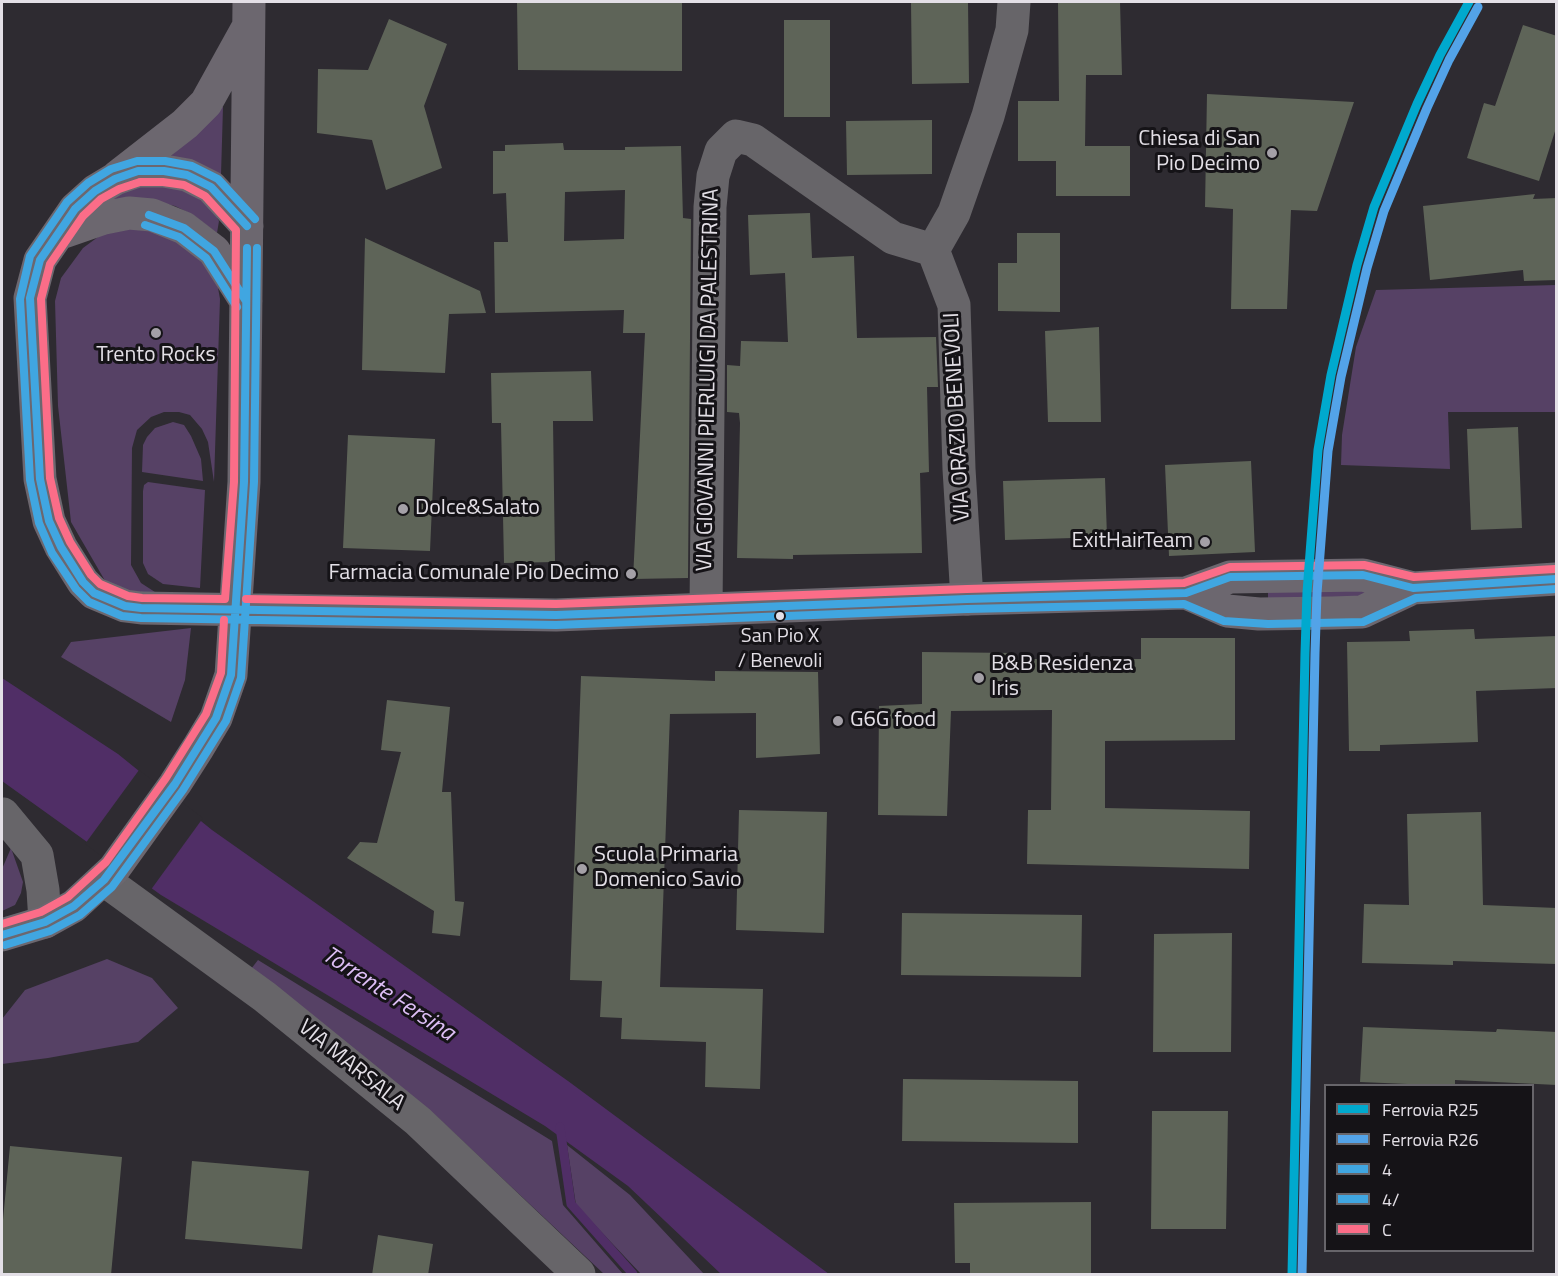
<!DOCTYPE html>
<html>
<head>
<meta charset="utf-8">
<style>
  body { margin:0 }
  #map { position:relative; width:1558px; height:1276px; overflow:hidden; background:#2e2b31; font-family:"Titillium Web",sans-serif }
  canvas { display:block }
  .frame { position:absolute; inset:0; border:3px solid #e3dfe6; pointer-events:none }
  .legend { position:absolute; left:1324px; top:1084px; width:210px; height:168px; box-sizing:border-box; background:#151317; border:2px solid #67656a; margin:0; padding:8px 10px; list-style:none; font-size:18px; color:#e3dfe6 }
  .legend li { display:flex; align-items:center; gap:12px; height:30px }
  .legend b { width:30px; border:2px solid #67656a }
</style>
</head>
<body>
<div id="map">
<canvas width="1558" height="1276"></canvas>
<div class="frame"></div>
<ul class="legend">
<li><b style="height:8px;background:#00a9ce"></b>Ferrovia R25</li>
<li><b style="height:8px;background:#53a3e8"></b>Ferrovia R26</li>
<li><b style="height:8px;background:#40a6e1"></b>4</li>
<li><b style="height:8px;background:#40a6e1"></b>4/</li>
<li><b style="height:8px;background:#fb6d88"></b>C</li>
</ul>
</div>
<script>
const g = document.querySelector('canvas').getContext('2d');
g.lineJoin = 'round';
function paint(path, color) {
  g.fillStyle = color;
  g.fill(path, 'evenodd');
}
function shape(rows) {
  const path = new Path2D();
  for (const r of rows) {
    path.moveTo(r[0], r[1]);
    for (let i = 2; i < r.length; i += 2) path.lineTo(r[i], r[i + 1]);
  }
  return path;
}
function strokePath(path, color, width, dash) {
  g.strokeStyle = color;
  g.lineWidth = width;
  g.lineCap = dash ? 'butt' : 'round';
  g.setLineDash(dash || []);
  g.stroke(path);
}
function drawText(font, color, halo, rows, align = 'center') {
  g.font = font + ' "Titillium Web",sans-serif';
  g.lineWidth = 6;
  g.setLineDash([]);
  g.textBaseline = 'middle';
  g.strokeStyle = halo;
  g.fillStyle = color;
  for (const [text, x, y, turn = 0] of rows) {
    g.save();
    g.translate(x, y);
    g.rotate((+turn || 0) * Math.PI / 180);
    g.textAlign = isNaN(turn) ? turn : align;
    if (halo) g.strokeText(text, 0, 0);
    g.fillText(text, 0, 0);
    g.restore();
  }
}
paint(shape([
  [218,106,223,107,221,175,171,156],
  [133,184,184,189,205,203,215,214,219,221,217,233,193,215,175,206,162,203,103,204],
  [132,226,159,232,184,244,205,264,217,282,220,299,214,482,208,442,202,429,190,415,179,412,164,412,151,417,137,430,132,448,131,565,141,583,158,594,120,590,104,579,71,522,58,406,55,301,61,278,83,248,102,234],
  [1556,285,1556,412,1448,412,1450,469,1341,465,1342,435,1356,347,1376,290],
  [173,422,184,425,191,436,201,459,203,481,142,472,143,445,147,437,155,428],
  [148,482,205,490,200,588,163,584,148,574,143,563,143,491,144,485],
  [1358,582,1371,599,1268,604,1268,585],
  [191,628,185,680,171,722,61,657,71,642],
  [11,848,23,882,21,893,15,905,2,911,2,869],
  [107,959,152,978,178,1008,138,1042,48,1058,2,1064,2,1019,25,990],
  [258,960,552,1141,563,1205,623,1274,604,1274,435,1115,251,969],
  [567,1145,630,1195,704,1274,641,1274,576,1205]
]), '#564165');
paint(shape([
  [2,678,118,754,212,830,568,1081,829,1274,721,1274,628,1186,545,1126,161,895,2,781]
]), '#502e66');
paint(shape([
  [139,770,203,818,150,891,85,844]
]), '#2e2b31');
strokePath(shape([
  [560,1127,571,1204,633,1274]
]), '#502e66', 9);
paint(shape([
  [517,2,682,2,682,71,518,70],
  [911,2,968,2,969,83,912,84],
  [1058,2,1120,2,1122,75,1086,75,1085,146,1130,146,1130,196,1056,196,1056,161,1018,161,1018,101,1059,101],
  [389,19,447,44,424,106,442,168,386,190,372,140,317,133,318,69,368,70],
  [784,20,830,20,830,117,784,117],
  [1523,25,1557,36,1557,125,1539,181,1467,158,1484,103,1495,106],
  [1207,94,1354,102,1317,211,1291,210,1287,309,1231,309,1233,209,1205,207],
  [932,120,932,174,847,175,846,121],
  [563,143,564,150,625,150,625,147,681,146,683,218,691,219,688,578,633,579,645,333,623,333,624,310,495,313,494,242,508,242,506,193,493,194,493,151,505,151,505,145],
  [625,190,624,239,564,241,565,192],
  [1535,194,1533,199,1557,198,1557,280,1524,281,1523,270,1430,280,1423,206],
  [810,213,812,258,854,256,857,338,936,337,938,387,927,387,929,472,920,473,922,553,793,555,793,559,737,558,740,423,739,413,727,412,727,365,740,366,741,341,788,342,785,273,750,275,748,215],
  [1017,233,1060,233,1060,312,998,311,998,263,1017,263],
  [365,238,480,291,486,313,449,314,445,373,362,370],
  [1099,327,1101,422,1048,422,1045,331],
  [591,371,593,421,553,421,555,562,504,563,501,423,492,423,491,373],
  [1518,427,1522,528,1471,530,1467,429],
  [348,435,435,439,430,551,343,548],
  [1251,461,1255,552,1169,556,1165,465],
  [1105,478,1107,537,1005,540,1003,481],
  [1474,629,1475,639,1557,636,1557,688,1476,691,1478,742,1380,745,1380,751,1349,751,1347,642,1410,641,1409,631],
  [1141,638,1235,638,1235,740,1105,741,1105,808,1250,811,1249,869,1027,864,1028,810,1051,810,1052,710,951,711,947,816,878,815,879,706,922,704,922,652,1015,653,1015,659,1141,659],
  [715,671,818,672,820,754,756,758,756,713,670,714,660,987,763,989,760,1089,705,1087,706,1042,621,1039,622,1018,600,1017,602,981,570,980,581,676,715,681],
  [387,700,450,707,442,792,451,792,455,901,464,902,460,936,432,933,434,911,347,858,360,842,377,843,401,752,381,750],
  [739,810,827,812,824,933,736,930],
  [1481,812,1483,905,1557,908,1557,964,1453,961,1453,965,1362,963,1364,904,1409,905,1407,814],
  [902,913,1082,915,1081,977,901,975],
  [1232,933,1231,1052,1153,1052,1154,934],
  [1363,1027,1496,1032,1497,1029,1557,1032,1557,1085,1455,1080,1455,1086,1360,1082],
  [903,1079,1078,1081,1078,1143,902,1141],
  [1152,1111,1228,1111,1226,1229,1151,1229],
  [10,1146,122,1157,111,1275,2,1275,2,1230],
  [192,1161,309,1171,302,1249,185,1239],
  [1091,1202,1091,1275,970,1275,970,1263,955,1263,954,1203],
  [378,1235,433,1244,428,1275,372,1275]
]), '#5e6458');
strokePath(shape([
  [933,250,954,305,959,469,967,599],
  [933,250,954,213,988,116,1012,30,1014,2],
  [706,609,710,207,713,176,721,151,736,136,753,140,893,238,933,250],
  [3,814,37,855,43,890,45,922],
  [104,880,265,997,418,1121,579,1274]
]), '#676569', 33);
strokePath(shape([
  [117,177,185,124,206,103,247,29],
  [247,226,211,187,187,175,164,171,138,171,115,179,95,191,75,209,40,260,30,298,40,479,49,521,61,547,83,582,94,593,125,606,141,608,556,615,967,599,1186,593,1230,577,1363,575,1413,588,1556,579],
  [58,234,104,218,129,213,152,215,184,228,214,251,246,301],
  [1186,593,1227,611,1259,614,1332,613,1362,612,1413,588],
  [2,935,45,922,74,906,114,869,175,784,198,748,216,718,231,675,244,482,249,2]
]), '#6c676f', 33);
strokePath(shape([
  [149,215,184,228,214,251,246,301],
  [247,226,211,187,187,175,164,171,138,171,115,179,95,191,75,209,40,260,30,298,40,479,49,521,61,547,83,582,94,593,125,606,141,608,556,615,967,599,1186,593,1230,577,1363,575,1413,588,1556,579],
  [2,935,45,922,74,906,104,880,175,784,216,718,231,675,244,482,247,248]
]), '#40a6e1', 8);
strokePath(shape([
  [255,219,218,179,192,166,165,161,137,161,111,169,88,183,67,202,30,256,20,299,30,480,39,523,52,553,76,589,89,602,122,616,141,618,556,625,967,609,1184,604,1224,621,1268,624,1363,622,1416,598,1556,589],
  [145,225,179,237,206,258,237,307],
  [5,945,50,931,80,915,112,887,183,790,226,721,241,678,244,634,254,482,257,248]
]), '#40a6e1', 8);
strokePath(shape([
  [140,182,163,182,184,185,205,196,236,230,234,482,225,599,142,598,128,596,100,584,91,575,70,542,59,518,50,478,41,299,50,264,83,216,101,199,119,189,140,182],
  [246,599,556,604,967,589,1184,583,1230,567,1364,565,1414,577,1555,569],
  [2,924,41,912,68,897,106,862,166,778,206,714,221,673,224,620]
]), '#fb6d88', 8);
strokePath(shape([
  [1292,1274,1305,653,1307,592,1318,450,1331,375,1357,265,1374,207,1417,104,1440,55,1469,2]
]), '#00a9ce', 9);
strokePath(shape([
  [1302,1274,1315,653,1317,593,1328,451,1341,377,1367,268,1384,211,1427,108,1449,60,1478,7]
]), '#53a3e8', 9);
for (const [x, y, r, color] of [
  [1272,153,6,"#a4a0a7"],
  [156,333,6,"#a4a0a7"],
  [403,509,6,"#a4a0a7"],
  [1205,542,6,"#a4a0a7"],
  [631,574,6,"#a4a0a7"],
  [780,616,5,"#e3dfe6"],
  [979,678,6,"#a4a0a7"],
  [838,721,6,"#a4a0a7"],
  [582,869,6,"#a4a0a7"]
]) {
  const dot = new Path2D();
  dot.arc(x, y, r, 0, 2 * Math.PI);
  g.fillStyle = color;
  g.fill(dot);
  strokePath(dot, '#151317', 2);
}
drawText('20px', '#e3dfe6', '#151317', [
  ["San Pio X",780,637],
  ["/ Benevoli",780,662]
]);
drawText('22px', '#e3dfe6', '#151317', [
  ["Chiesa di San",1260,140,"right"],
  ["Pio Decimo",1260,165,"right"],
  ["Trento Rocks",156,356,"center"],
  ["Dolce&Salato",415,509],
  ["ExitHairTeam",1193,542,"right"],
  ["Farmacia Comunale Pio Decimo",619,574,"right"],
  ["B&B Residenza",991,665],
  ["Iris",991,690],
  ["G6G food",850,721],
  ["Scuola Primaria",594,856],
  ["Domenico Savio",594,881]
], 'left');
drawText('22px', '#e3dfe6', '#151317', [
  ["VIA GIOVANNI PIERLUIGI DA PALESTRINA",709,380,-89],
  ["VIA ORAZIO BENEVOLI",958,417,-93],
  ["VIA MARSALA",351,1066,39]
]);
drawText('italic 24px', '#ddbef5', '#151317', [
  ["Torrente Fersina",388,995,33]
]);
</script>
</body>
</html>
